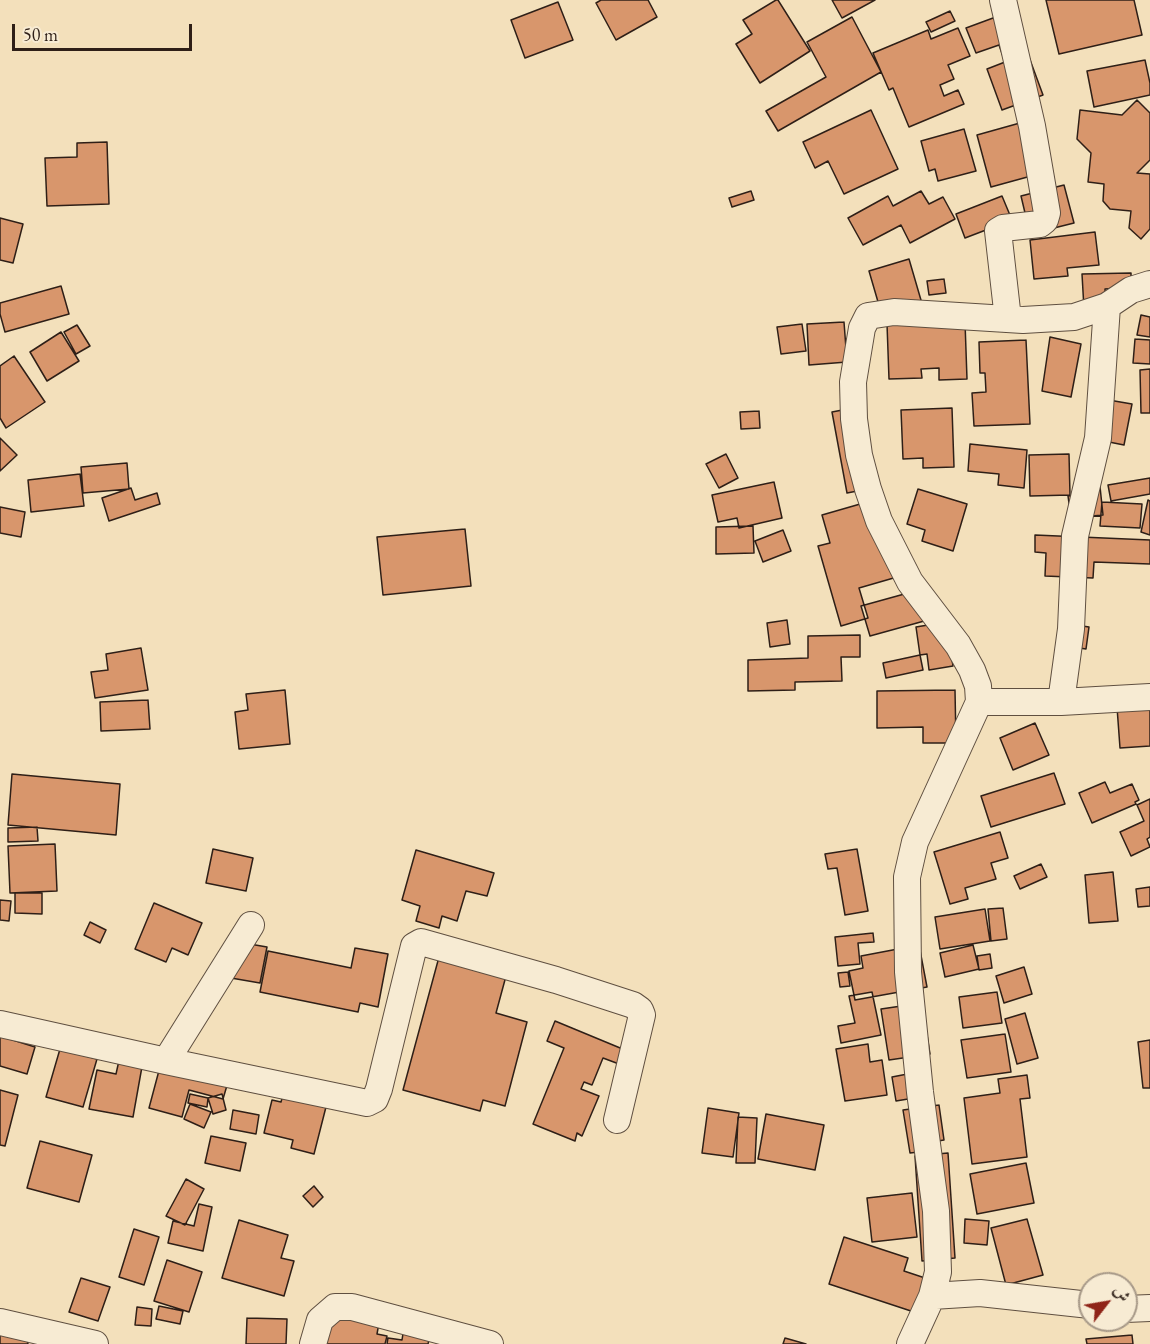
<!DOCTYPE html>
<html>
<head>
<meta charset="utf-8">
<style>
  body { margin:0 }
  #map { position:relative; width:1150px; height:1344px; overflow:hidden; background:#f3e0bb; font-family:"EB Garamond",Amiri,serif }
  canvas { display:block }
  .north { position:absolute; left:1078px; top:1272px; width:60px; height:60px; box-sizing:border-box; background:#f7ebd3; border:2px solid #a79988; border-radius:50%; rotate:59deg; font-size:16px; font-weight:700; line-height:24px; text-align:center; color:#2e1f17 }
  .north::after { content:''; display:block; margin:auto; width:21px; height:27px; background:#8f2418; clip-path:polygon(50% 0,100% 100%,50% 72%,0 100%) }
  .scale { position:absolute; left:12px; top:24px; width:180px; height:27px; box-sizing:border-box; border:3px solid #2e1f17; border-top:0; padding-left:8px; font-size:18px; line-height:21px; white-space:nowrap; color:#2e1f17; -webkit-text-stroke:4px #f7ebd3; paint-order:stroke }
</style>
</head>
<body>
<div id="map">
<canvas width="1150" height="1344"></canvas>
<div class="north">ش</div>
<div class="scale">50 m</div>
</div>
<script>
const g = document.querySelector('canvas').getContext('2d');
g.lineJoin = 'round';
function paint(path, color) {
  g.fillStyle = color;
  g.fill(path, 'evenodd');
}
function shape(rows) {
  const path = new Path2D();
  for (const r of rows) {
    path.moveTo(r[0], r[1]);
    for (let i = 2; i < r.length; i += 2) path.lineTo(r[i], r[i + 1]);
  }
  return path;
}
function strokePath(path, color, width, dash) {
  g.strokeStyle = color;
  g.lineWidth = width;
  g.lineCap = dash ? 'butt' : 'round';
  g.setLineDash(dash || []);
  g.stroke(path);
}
const building = shape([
  [601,0,648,0,657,17,616,40,596,3,601,0],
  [776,0,778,0,810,51,760,83,736,44,752,34,743,20,776,0],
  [832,0,875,0,842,18,832,0],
  [1046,0,1134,0,1142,35,1059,54,1046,0],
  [558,2,573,40,525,58,511,20,558,2],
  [950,11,955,21,931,32,926,22,950,11],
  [1012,11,1043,95,1002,110,987,69,1005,62,999,45,976,53,966,28,1012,11],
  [852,17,881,72,778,131,766,111,826,77,807,42,852,17],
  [958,28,970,56,948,65,954,79,940,85,944,96,958,90,964,104,909,127,893,88,889,90,873,53,928,30,931,39,958,28],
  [1145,60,1150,83,1150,95,1094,107,1087,71,1145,60],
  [1137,100,1150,113,1150,160,1137,173,1150,174,1150,229,1141,239,1129,228,1131,211,1110,209,1103,201,1104,184,1088,182,1091,153,1077,139,1080,110,1122,115,1137,100],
  [871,110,898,169,844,194,828,161,815,168,803,142,871,110],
  [1027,121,1042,173,991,187,977,135,1027,121],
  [964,129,976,171,938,181,935,169,929,171,921,141,964,129],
  [107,142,109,204,47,206,45,158,77,157,77,143,107,142],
  [1064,185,1074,223,1030,234,1021,196,1064,185],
  [751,191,754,200,732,207,729,198,751,191],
  [921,191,929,204,943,197,955,219,910,243,901,225,863,245,848,218,888,196,893,206,921,191],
  [1002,196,1012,220,965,238,956,214,1002,196],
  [0,218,23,224,13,263,0,260,0,218],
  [1095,232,1099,265,1067,268,1068,276,1034,279,1030,240,1095,232],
  [909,259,923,307,883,319,869,271,909,259],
  [1131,273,1131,287,1105,289,1106,308,1084,309,1082,274,1131,273],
  [944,279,946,293,929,295,927,281,944,279],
  [61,286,69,314,5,332,0,314,0,303,61,286],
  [1141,315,1150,317,1150,337,1137,335,1141,315],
  [844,322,847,362,809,365,807,324,844,322],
  [965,322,967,379,939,380,939,368,921,369,922,378,889,379,887,324,965,322],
  [802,324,806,351,781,354,777,327,802,324],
  [77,325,90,346,76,354,64,332,77,325],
  [61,332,79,361,47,381,30,352,61,332],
  [1050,337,1081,344,1071,397,1042,391,1050,337],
  [1135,339,1150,340,1150,364,1133,363,1135,339],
  [1026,340,1030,424,974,426,972,393,986,392,985,373,980,373,979,342,1026,340],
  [14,356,45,402,6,428,0,418,0,366,14,356],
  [1150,369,1150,413,1141,413,1140,370,1150,369],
  [1097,398,1132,404,1124,445,1089,438,1097,398],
  [858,407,873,488,847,493,832,412,858,407],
  [952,408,954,467,923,468,923,458,903,459,901,410,952,408],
  [759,411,760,428,741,429,740,412,759,411],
  [0,438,17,455,0,471,0,438],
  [970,444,1027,450,1024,488,998,485,999,474,968,471,970,444],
  [726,454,738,478,719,488,706,464,726,454],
  [1069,454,1070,495,1030,496,1029,455,1069,454],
  [127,463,129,489,83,493,81,467,127,463],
  [80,474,84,506,31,512,28,480,80,474],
  [1099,477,1103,515,1071,518,1068,496,1078,495,1099,477],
  [1150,478,1150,494,1111,501,1108,485,1150,478],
  [774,482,782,518,739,528,737,518,718,522,712,495,774,482],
  [131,488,135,500,157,493,160,504,109,521,102,498,131,488],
  [918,489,967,504,953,551,922,541,925,530,907,524,918,489],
  [881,498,904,575,859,588,868,618,841,626,818,546,830,543,822,515,881,498],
  [1148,500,1150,501,1150,535,1141,532,1148,500],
  [1102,502,1142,504,1140,528,1100,526,1102,502],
  [0,507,25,512,21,537,0,533,0,507],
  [753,526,754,553,716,554,716,527,753,526],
  [465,529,471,586,383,595,377,537,465,529],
  [783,530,791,551,763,562,755,541,783,530],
  [1035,535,1150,540,1150,564,1094,562,1093,578,1045,576,1046,553,1035,552,1035,535],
  [926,588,935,618,870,636,861,606,926,588],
  [787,620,790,644,770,647,767,623,787,620],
  [946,622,953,666,929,670,927,654,920,655,916,627,946,622],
  [1069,624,1089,627,1086,649,1066,646,1069,624],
  [860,635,860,657,841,657,842,681,795,682,795,690,748,691,748,660,808,658,808,636,860,635],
  [141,648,148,690,95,698,91,672,108,670,106,654,141,648],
  [920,655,923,670,886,678,883,663,920,655],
  [285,690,290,744,239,749,235,712,248,710,246,694,285,690],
  [955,690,956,743,923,743,923,727,877,728,877,691,955,690],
  [148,700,150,729,101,731,100,702,148,700],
  [1150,705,1150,746,1120,748,1117,707,1150,705],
  [1035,723,1049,755,1013,770,1000,738,1035,723],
  [1054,773,1065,804,991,827,981,796,1054,773],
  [12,774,120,784,116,835,8,825,12,774],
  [1105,782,1110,793,1132,784,1139,800,1135,802,1136,804,1092,823,1079,793,1105,782],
  [1150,799,1150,837,1147,839,1150,847,1131,856,1120,832,1144,821,1137,805,1150,799],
  [37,827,38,841,8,842,8,828,37,827],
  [1000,832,1008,858,991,863,996,879,965,888,968,899,950,904,934,852,1000,832],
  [55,844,57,891,10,893,8,846,55,844],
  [213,849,253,858,246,891,206,883,213,849],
  [857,849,868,911,845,915,837,868,828,869,825,854,857,849],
  [416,850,494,873,487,896,466,891,457,921,442,916,439,928,416,921,420,906,402,900,416,850],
  [1041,864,1047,877,1020,889,1014,876,1041,864],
  [1113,872,1118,921,1089,923,1085,875,1113,872],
  [1150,887,1150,906,1138,907,1136,889,1150,887],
  [15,893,42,893,42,914,15,913,15,893],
  [0,900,11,901,9,921,0,920,0,900],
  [154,903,202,923,188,955,172,948,166,962,135,949,154,903],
  [1003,908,1007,939,991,941,988,909,1003,908],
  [985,909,990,941,940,949,935,917,985,909],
  [90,922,106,930,100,943,84,935,90,922],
  [873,933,874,942,858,943,860,964,838,966,835,937,873,933],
  [238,942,267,947,260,983,231,978,238,942],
  [919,945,927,987,855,1000,849,971,863,968,861,956,919,945],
  [973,945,979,969,945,977,940,953,973,945],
  [355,948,388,954,378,1007,360,1003,358,1012,260,992,268,951,351,968,355,948],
  [990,954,992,968,979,970,977,956,990,954],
  [439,957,506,976,496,1013,527,1022,505,1106,483,1100,480,1111,403,1090,439,957],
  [1024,967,1032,994,1004,1003,996,976,1024,967],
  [848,972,850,986,840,987,838,973,848,972],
  [872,992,881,1035,841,1043,838,1026,855,1023,849,996,872,992],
  [997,992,1002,1023,963,1028,959,997,997,992],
  [922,1003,930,1054,889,1060,881,1009,922,1003],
  [1025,1013,1038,1058,1017,1064,1005,1019,1025,1013],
  [555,1021,625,1050,619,1064,603,1058,592,1085,584,1082,581,1089,599,1096,582,1136,577,1133,575,1141,533,1124,564,1048,547,1041,555,1021],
  [1005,1034,1011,1072,967,1078,961,1040,1005,1034],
  [0,1036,35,1047,27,1074,0,1066,0,1036],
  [1150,1040,1150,1088,1143,1088,1138,1042,1150,1040],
  [868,1044,870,1062,882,1060,887,1095,845,1101,836,1049,868,1044],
  [60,1049,97,1059,83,1107,46,1097,60,1049],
  [120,1056,143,1061,133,1117,89,1109,97,1070,116,1074,120,1056],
  [161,1063,228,1082,223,1099,189,1090,182,1117,149,1108,161,1063],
  [928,1070,932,1095,896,1101,892,1077,928,1070],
  [1027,1075,1030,1098,1020,1099,1027,1157,972,1164,964,1098,1000,1093,998,1079,1027,1075],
  [0,1090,18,1095,5,1146,0,1145,0,1090],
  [284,1091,327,1103,314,1154,291,1148,293,1140,264,1133,272,1100,281,1102,284,1091],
  [190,1094,208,1098,207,1107,188,1103,190,1094],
  [222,1094,226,1110,213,1114,208,1098,222,1094],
  [190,1104,211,1112,204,1128,184,1119,190,1104],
  [939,1105,944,1140,926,1143,927,1151,910,1153,903,1110,939,1105],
  [708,1108,739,1113,733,1157,702,1153,708,1108],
  [233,1110,259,1115,256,1134,230,1129,233,1110],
  [766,1114,824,1125,815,1170,758,1159,766,1114],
  [738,1117,757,1118,755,1163,736,1163,738,1117],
  [211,1136,246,1143,240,1171,205,1163,211,1136],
  [40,1141,92,1155,79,1202,27,1188,40,1141],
  [948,1153,955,1258,922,1261,915,1156,948,1153],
  [1026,1163,1034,1203,977,1214,970,1174,1026,1163],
  [186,1179,204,1189,185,1225,166,1216,186,1179],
  [314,1186,323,1197,313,1207,303,1196,314,1186],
  [912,1193,917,1237,872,1242,867,1198,912,1193],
  [199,1204,212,1207,203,1251,168,1243,173,1221,194,1226,199,1204],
  [965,1219,989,1221,987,1245,964,1243,965,1219],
  [1027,1219,1043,1275,1006,1285,991,1228,1027,1219],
  [239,1220,288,1235,281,1258,294,1261,284,1296,222,1278,239,1220],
  [134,1229,159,1237,144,1285,119,1277,134,1229],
  [844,1237,908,1258,904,1271,925,1278,914,1312,829,1284,844,1237],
  [167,1260,202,1272,189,1312,154,1301,167,1260],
  [81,1278,110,1287,98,1321,69,1312,81,1278],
  [159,1306,183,1311,180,1324,156,1319,159,1306],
  [137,1307,152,1309,151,1326,135,1325,137,1307],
  [332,1307,380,1317,377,1334,387,1336,385,1344,325,1344,332,1307],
  [247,1318,287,1319,286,1344,246,1344,247,1318],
  [404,1327,431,1332,428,1344,387,1344,388,1338,402,1340,404,1327],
  [24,1328,28,1344,0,1344,0,1333,24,1328],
  [1132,1335,1133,1344,1087,1344,1086,1339,1132,1335],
  [785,1338,806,1344,783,1344,785,1338]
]);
paint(building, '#d8966c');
strokePath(building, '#2e1f17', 1.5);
const minor = shape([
  [1003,0,1032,126,1047,213,1045,220,1040,224,1003,228,998,231,1008,319],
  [979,702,1061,702,1150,697],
  [1061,702,1071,629,1075,536,1098,438,1107,306],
  [0,1024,166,1061,367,1103,375,1099,379,1089,414,946,421,942,556,980,633,1005,640,1010,642,1015,617,1120],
  [166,1061,251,925],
  [932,1296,980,1293,1090,1305],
  [1126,1309,1150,1308],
  [0,1322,95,1344],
  [313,1344,320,1320,335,1307,352,1307,490,1344],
  [910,1344,932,1296,938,1272,936,1211,920,1092,908,972,907,877,915,842,979,702,978,686,972,670,958,645,910,582,879,521,868,489,859,455,854,419,853,382,862,328,868,316,894,312,1023,320,1074,317,1107,306,1131,290,1150,284]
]);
strokePath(minor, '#5f4f40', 28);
strokePath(minor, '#f7ebd3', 26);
</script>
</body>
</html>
